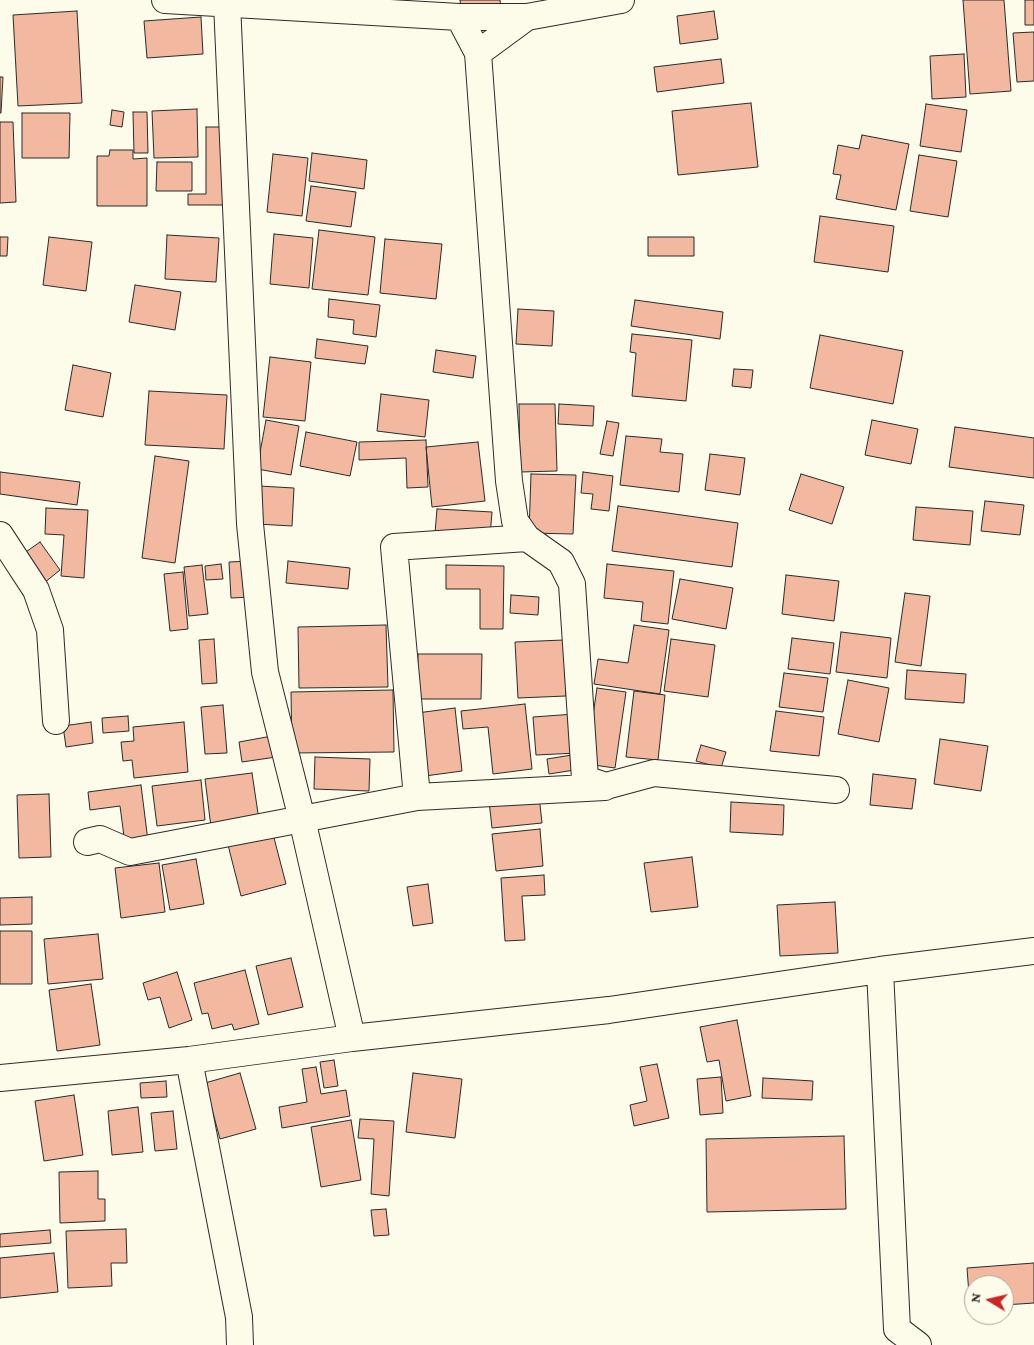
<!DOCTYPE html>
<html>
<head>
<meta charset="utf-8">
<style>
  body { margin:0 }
  #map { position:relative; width:1034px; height:1345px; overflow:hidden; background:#fdfbea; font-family:"Crimson Pro",serif }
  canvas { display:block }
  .north { position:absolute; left:964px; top:1275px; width:50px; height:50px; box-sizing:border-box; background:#fdfbea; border:1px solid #a9a89e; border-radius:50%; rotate:279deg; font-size:14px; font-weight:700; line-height:20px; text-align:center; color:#2b2b2b }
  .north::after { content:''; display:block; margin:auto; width:18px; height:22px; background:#c62828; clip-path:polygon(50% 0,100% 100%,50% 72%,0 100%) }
</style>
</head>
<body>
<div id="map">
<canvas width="1034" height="1345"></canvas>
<div class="north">N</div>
</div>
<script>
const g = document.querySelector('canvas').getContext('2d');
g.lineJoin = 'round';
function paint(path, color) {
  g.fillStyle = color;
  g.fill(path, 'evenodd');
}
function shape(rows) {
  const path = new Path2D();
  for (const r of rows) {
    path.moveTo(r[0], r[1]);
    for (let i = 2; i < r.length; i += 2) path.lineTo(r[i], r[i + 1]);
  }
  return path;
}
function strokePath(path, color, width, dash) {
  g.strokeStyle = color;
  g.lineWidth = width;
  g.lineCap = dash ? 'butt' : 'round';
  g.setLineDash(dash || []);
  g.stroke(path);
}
const building = shape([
  [460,0,500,0,501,8,462,15,460,0],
  [963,0,1004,0,1011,91,970,94,963,0],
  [1025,0,1034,0,1034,25,1025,25,1025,0],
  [77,11,82,103,18,106,13,15,77,11],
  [714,11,718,39,680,44,677,16,714,11],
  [201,17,203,54,147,58,144,21,201,17],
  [1034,32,1034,81,1017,82,1013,33,1034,32],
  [964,54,966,97,932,99,930,56,964,54],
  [721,59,724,83,657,92,654,67,721,59],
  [0,77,3,77,1,113,0,113,0,77],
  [751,103,758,167,678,175,672,111,751,103],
  [926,104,967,110,961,152,920,146,926,104],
  [197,109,198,157,154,158,152,111,197,109],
  [112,110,124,112,122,127,110,125,112,110],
  [133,112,147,112,148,153,134,153,133,112],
  [22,113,70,113,69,158,22,158,22,113],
  [0,122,13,122,16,202,0,203,0,122],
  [206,127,224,127,225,205,188,205,188,194,206,194,206,127],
  [862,135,909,144,896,210,836,199,841,175,833,174,838,145,859,149,862,135],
  [110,150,133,150,133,159,147,158,147,206,97,206,97,156,109,156,110,150],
  [312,153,367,160,364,189,309,181,312,153],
  [273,154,308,158,302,216,267,212,273,154],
  [919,155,957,161,948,217,910,211,919,155],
  [157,162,192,162,192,191,156,191,157,162],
  [311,186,356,192,351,227,306,221,311,186],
  [820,216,894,226,888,272,814,262,820,216],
  [319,230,375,237,368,295,312,289,319,230],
  [274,234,313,238,309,288,270,284,274,234],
  [167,235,219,238,216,282,165,279,167,235],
  [0,237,8,237,7,256,0,256,0,237],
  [49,237,92,242,86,291,43,285,49,237],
  [648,237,694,237,694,256,648,256,648,237],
  [385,239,442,244,436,299,380,293,385,239],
  [135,285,181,292,175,330,129,322,135,285],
  [329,299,380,305,376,337,353,334,354,320,328,317,329,299],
  [635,300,723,312,720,339,631,326,635,300],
  [518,309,554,311,552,346,516,344,518,309],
  [632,334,692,340,686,401,632,396,636,353,630,352,632,334],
  [820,335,903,351,893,404,810,388,820,335],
  [317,339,368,346,365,364,315,358,317,339],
  [436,350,476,356,473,378,433,372,436,350],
  [270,357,311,362,305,421,263,417,270,357],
  [73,365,111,373,103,417,65,410,73,365],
  [734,369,753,370,751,388,732,386,734,369],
  [149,391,227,395,224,449,145,445,149,391],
  [381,394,429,400,425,437,377,431,381,394],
  [519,404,555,404,557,471,520,472,519,404],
  [559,404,594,406,593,426,558,424,559,404],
  [266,420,299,426,291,475,257,469,266,420],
  [872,420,918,429,911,464,865,455,872,420],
  [607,421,619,423,613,456,600,454,607,421],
  [955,427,1034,438,1034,478,949,467,955,427],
  [306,432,357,442,350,476,300,466,306,432],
  [626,436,662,439,660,452,683,454,679,492,620,485,626,436],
  [426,440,428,487,407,488,406,458,359,460,359,442,426,440],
  [478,442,485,501,432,507,426,447,478,442],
  [710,454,745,458,740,495,705,490,710,454],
  [155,456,189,461,175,563,142,558,155,456],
  [0,472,80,482,77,505,0,494,0,472],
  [583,472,613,476,609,511,591,509,593,494,581,493,583,472],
  [531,474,576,475,573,534,529,533,531,474],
  [801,474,844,487,832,524,789,510,801,474],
  [259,486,294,488,292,526,257,524,259,486],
  [985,501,1024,505,1020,535,981,531,985,501],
  [618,506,738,523,732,567,612,551,618,506],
  [916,507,973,511,970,545,913,540,916,507],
  [46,508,88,510,84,578,61,576,64,535,45,534,46,508],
  [437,509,492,512,490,536,435,533,437,509],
  [40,542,60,570,44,583,23,554,40,542],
  [250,561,252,597,231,598,229,562,250,561],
  [288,561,350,568,348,589,286,583,288,561],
  [221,564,223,579,206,580,205,566,221,564],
  [607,564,674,571,668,624,641,621,643,602,604,598,607,564],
  [202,565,208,614,189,616,184,567,202,565],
  [446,565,504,566,503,629,480,629,480,589,446,589,446,565],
  [183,572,188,629,170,631,164,574,183,572],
  [786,575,839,581,834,621,782,614,786,575],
  [680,579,733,588,726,629,672,619,680,579],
  [905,593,930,596,921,666,895,662,905,593],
  [511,595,539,597,538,615,510,613,511,595],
  [386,625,388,687,299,688,298,627,386,625],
  [634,625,669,630,660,694,594,684,598,659,628,663,634,625],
  [841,632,891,638,887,678,836,672,841,632],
  [792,638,834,643,830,674,788,669,792,638],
  [214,639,217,683,202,684,199,640,214,639],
  [671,639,715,645,708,697,664,691,671,639],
  [564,640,566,696,518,698,515,642,564,640],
  [418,654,482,654,481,699,417,699,418,654],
  [907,670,966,674,964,703,905,699,907,670],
  [784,673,828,678,823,712,779,707,784,673],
  [848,680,889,688,879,742,838,734,848,680],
  [597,688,626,692,615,768,586,764,597,688],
  [393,690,394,752,292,753,291,692,393,690],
  [634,691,665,695,658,760,626,757,634,691],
  [525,704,532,769,493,774,488,727,463,729,461,711,525,704],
  [223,705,227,753,205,754,201,707,223,705],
  [455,708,462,771,425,776,417,713,455,708],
  [776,711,824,717,819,756,770,751,776,711],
  [575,714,578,753,536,755,533,717,575,714],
  [128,716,129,731,103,733,102,718,128,716],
  [91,722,93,743,66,747,63,726,91,722],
  [184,722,188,772,134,778,132,760,123,761,121,742,134,741,133,727,184,722],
  [272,736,276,757,242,762,239,742,272,736],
  [940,739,988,746,981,791,934,784,940,739],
  [701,745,726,752,721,768,696,761,701,745],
  [578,754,581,769,549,774,547,759,578,754],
  [315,757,370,759,369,791,314,789,315,757],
  [252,773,259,820,211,827,205,779,252,773],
  [873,774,916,779,912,809,870,805,873,774],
  [201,780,205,820,157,826,152,786,201,780],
  [141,785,148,841,125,844,120,806,90,810,88,792,141,785],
  [49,794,51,857,19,858,17,795,49,794],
  [539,796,542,823,492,828,489,801,539,796],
  [731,802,784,805,783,835,730,832,731,802],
  [540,829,543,866,496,871,492,834,540,829],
  [273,834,286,884,241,896,228,845,273,834],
  [692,857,698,907,651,912,644,863,692,857],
  [196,859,204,904,170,910,162,865,196,859],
  [159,863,165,912,121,918,115,868,159,863],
  [544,875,545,895,522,896,525,940,505,941,501,878,544,875],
  [428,884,433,923,413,926,407,887,428,884],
  [32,897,32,924,0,925,0,898,32,897],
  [835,902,838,953,780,956,777,905,835,902],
  [0,931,32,931,32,984,0,984,0,931],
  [98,934,103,979,48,984,44,939,98,934],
  [291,958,303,1007,268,1015,256,966,291,958],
  [245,970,259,1024,234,1030,232,1024,212,1029,208,1013,202,1014,194,983,245,970],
  [177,972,192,1020,169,1028,160,997,148,1000,143,983,177,972],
  [91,984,100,1045,57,1051,49,990,91,984],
  [737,1020,751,1096,726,1101,719,1060,707,1062,700,1027,737,1020],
  [334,1060,338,1086,324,1088,320,1062,334,1060],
  [657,1064,669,1118,634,1126,630,1105,647,1101,640,1067,657,1064],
  [316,1067,321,1094,346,1090,350,1116,282,1128,279,1107,307,1102,302,1069,316,1067],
  [240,1073,256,1129,220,1139,205,1083,240,1073],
  [413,1073,462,1079,455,1138,406,1132,413,1073],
  [721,1077,723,1113,700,1115,697,1079,721,1077],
  [763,1078,813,1081,812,1100,762,1098,763,1078],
  [166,1081,167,1097,141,1098,140,1083,166,1081],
  [74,1095,83,1155,44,1161,35,1101,74,1095],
  [138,1107,143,1152,112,1155,108,1111,138,1107],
  [173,1111,177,1149,155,1151,151,1113,173,1111],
  [360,1119,394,1121,389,1196,371,1194,374,1139,358,1138,360,1119],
  [351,1120,361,1180,321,1187,311,1127,351,1120],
  [844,1136,846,1209,707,1212,706,1139,844,1136],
  [98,1171,98,1199,105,1199,105,1221,60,1223,59,1172,98,1171],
  [386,1209,389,1235,374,1236,371,1210,386,1209],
  [126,1229,127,1263,111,1263,112,1286,68,1288,66,1231,126,1229],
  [50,1230,51,1243,0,1247,0,1234,50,1230],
  [54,1253,58,1292,0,1298,0,1258,54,1253],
  [1034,1263,1034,1303,1004,1305,1004,1285,974,1285,974,1307,970,1308,967,1268,1034,1263]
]);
paint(building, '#f2b8a0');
strokePath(building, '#2b2b2b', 1);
const street = shape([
  [165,0,459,17,527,17,621,0],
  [227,3,250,524,265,672,302,819,352,1038],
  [459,17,478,53,509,481,515,521,527,538,561,562,572,584,585,779,606,786,654,773,836,790],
  [478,53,527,17],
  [0,535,36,590,50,630,56,721],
  [417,797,394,547,527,538],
  [87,842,100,839,130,852,417,797,605,787],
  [880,970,897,1329,918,1345],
  [189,1060,239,1317,240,1345],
  [0,1078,189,1060,352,1038,609,1010,880,970,1034,951]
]);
strokePath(street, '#2b2b2b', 28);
strokePath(street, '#fdfbea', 26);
</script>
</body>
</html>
